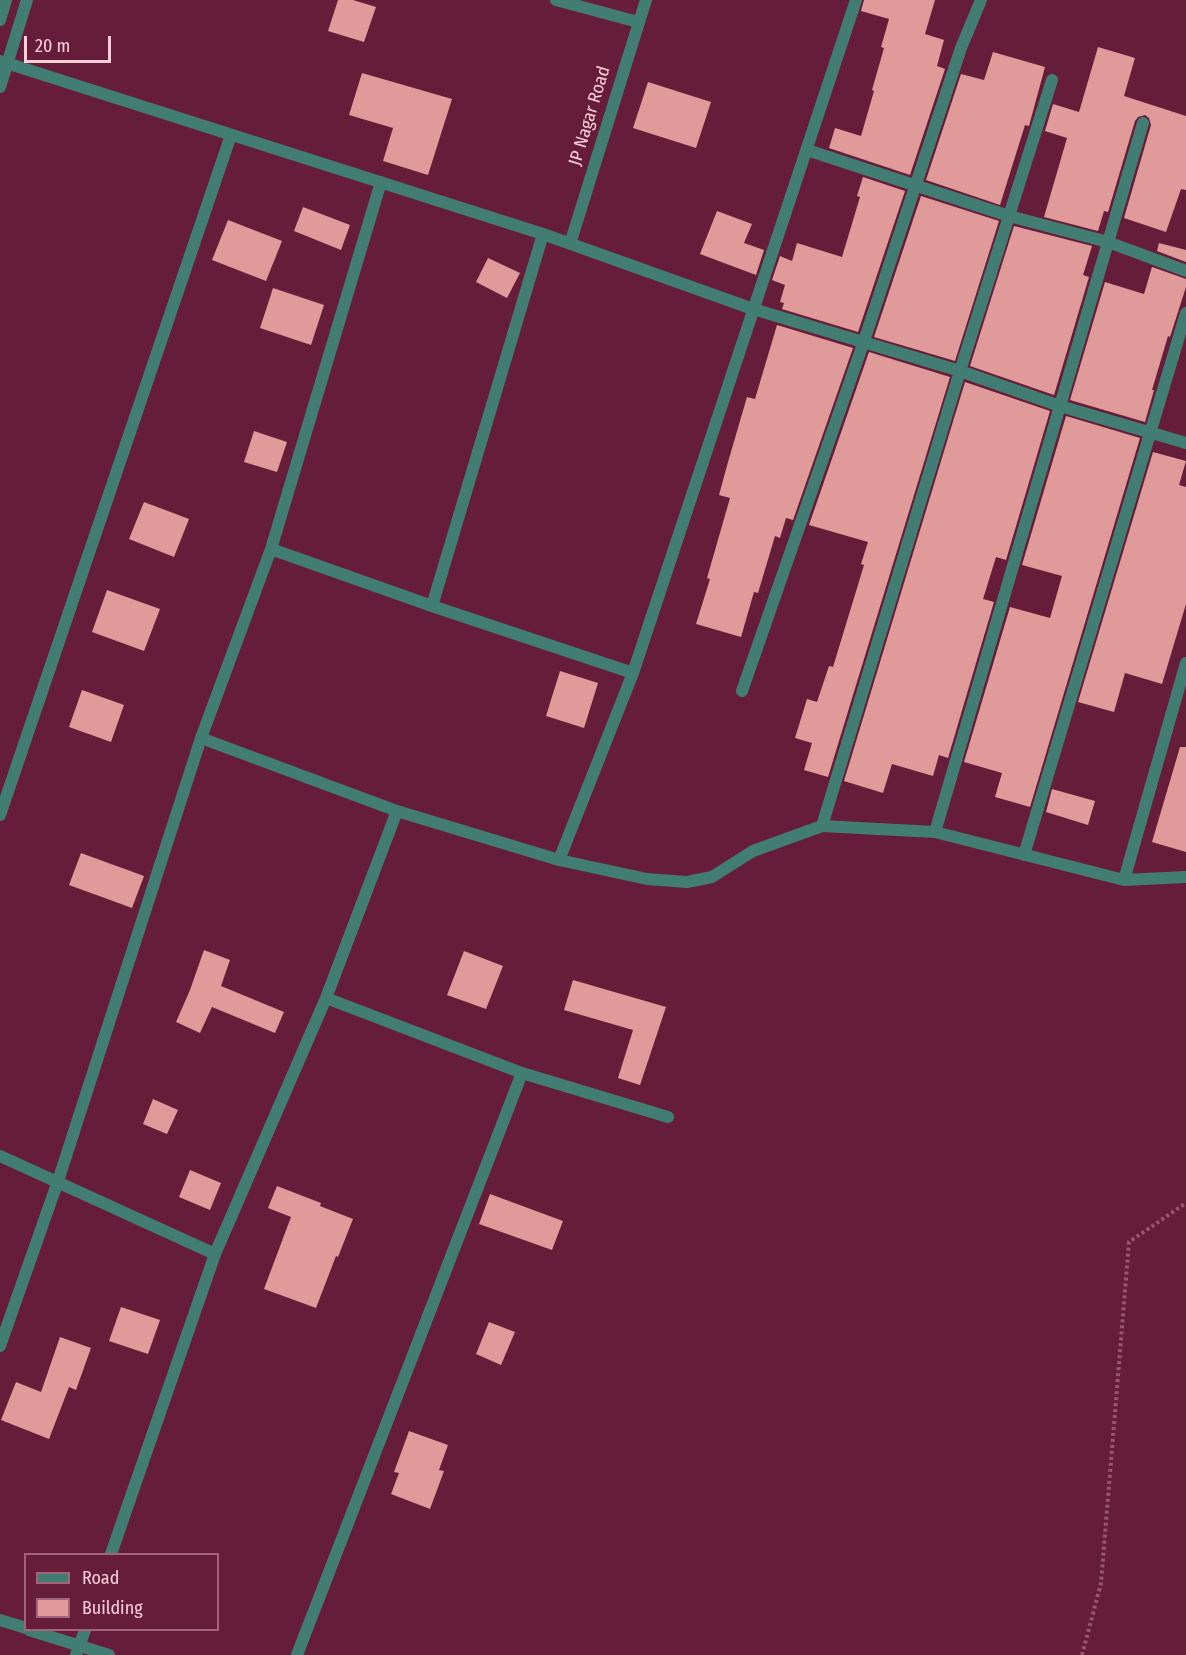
<!DOCTYPE html>
<html>
<head>
<meta charset="utf-8">
<style>
  body { margin:0 }
  #map { position:relative; width:1186px; height:1655px; overflow:hidden; background:#661d39; font-family:"Fira Sans Condensed",sans-serif }
  canvas { display:block }
  .legend { position:absolute; left:24px; top:1553px; width:195px; height:78px; box-sizing:border-box; background:#661d39; border:2px solid #a26479; margin:0; padding:8px 10px; list-style:none; font-size:18px; color:#fcceda }
  .legend li { display:flex; align-items:center; gap:12px; height:30px }
  .legend b { width:30px; border:2px solid #a26479 }
  .scale { position:absolute; left:24px; top:36px; width:87px; height:27px; box-sizing:border-box; border:3px solid #fcceda; border-top:0; padding-left:8px; font-size:18px; line-height:21px; white-space:nowrap; color:#fcceda; -webkit-text-stroke:4px #661d39; paint-order:stroke }
</style>
</head>
<body>
<div id="map">
<canvas width="1186" height="1655"></canvas>
<ul class="legend">
<li><b style="height:8px;background:#427d73"></b>Road</li>
<li><b style="height:16px;background:#df9a99"></b>Building</li>
</ul>
<div class="scale">20 m</div>
</div>
<script>
const g = document.querySelector('canvas').getContext('2d');
g.lineJoin = 'round';
function paint(path, color) {
  g.fillStyle = color;
  g.fill(path, 'evenodd');
}
function shape(rows) {
  const path = new Path2D();
  for (const r of rows) {
    path.moveTo(r[0], r[1]);
    for (let i = 2; i < r.length; i += 2) path.lineTo(r[i], r[i + 1]);
  }
  return path;
}
function strokePath(path, color, width, dash) {
  g.strokeStyle = color;
  g.lineWidth = width;
  g.lineCap = dash ? 'butt' : 'round';
  g.setLineDash(dash || []);
  g.stroke(path);
}
function drawText(font, color, halo, rows, align = 'center') {
  g.font = font + ' "Fira Sans Condensed",sans-serif';
  g.lineWidth = 6;
  g.setLineDash([]);
  g.textBaseline = 'middle';
  g.strokeStyle = halo;
  g.fillStyle = color;
  for (const [text, x, y, turn = 0] of rows) {
    g.save();
    g.translate(x, y);
    g.rotate((+turn || 0) * Math.PI / 180);
    g.textAlign = isNaN(turn) ? turn : align;
    if (halo) g.strokeText(text, 0, 0);
    g.fillText(text, 0, 0);
    g.restore();
  }
}
paint(shape([
  [338,0,353,0,376,7,364,42,328,31],
  [864,0,935,0,925,34,944,40,937,66,945,69,910,175,829,148,835,128,861,136,874,91,872,90,884,48,881,47,889,19,861,11],
  [1098,47,1135,58,1124,96,1186,116,1186,190,1181,189,1166,232,1124,218,1151,125,1149,118,1145,115,1138,117,1135,121,1108,212,1104,211,1098,231,1044,217,1067,138,1045,131,1053,104,1079,112],
  [993,52,1045,67,1029,126,1025,125,1000,205,926,180,961,74,984,80],
  [362,73,452,99,428,175,383,161,393,128,349,115],
  [648,82,711,102,696,148,633,128],
  [863,177,905,191,858,332,782,309,784,303,780,302,785,285,772,280,780,256,792,261,797,243,842,257,860,197,857,196],
  [921,196,999,221,955,361,874,337],
  [303,207,350,225,341,250,294,231],
  [717,211,752,224,744,243,764,250,756,275,700,254],
  [228,220,282,241,266,281,212,260],
  [1014,226,1092,246,1083,275,1089,277,1054,395,970,366],
  [1159,243,1186,250,1186,262,1157,251],
  [488,258,520,273,507,298,476,282],
  [1152,267,1186,279,1186,287,1170,337,1168,336,1152,390,1154,390,1145,422,1070,400,1105,282,1144,294],
  [273,288,324,305,311,345,260,328],
  [777,325,853,348,793,520,786,518,780,538,775,536,758,593,754,592,741,637,696,624,710,579,707,578,730,498,719,495,728,462,747,397,755,399],
  [869,352,950,377,828,777,804,770,812,743,795,738,807,699,817,702,829,666,833,667,864,565,861,564,868,542,809,525],
  [965,382,1050,411,1006,560,996,557,983,599,994,602,948,758,939,755,933,776,892,764,883,793,844,781],
  [1066,416,1140,438,1030,807,995,797,1002,773,964,762,1010,607,1050,618,1062,576,1022,565],
  [254,431,287,442,277,472,244,462],
  [1153,452,1186,461,1179,485,1186,487,1186,604,1162,684,1125,673,1114,712,1078,702],
  [144,502,189,519,174,557,129,539],
  [107,590,160,609,144,651,92,632],
  [560,671,598,683,584,728,546,716],
  [82,690,124,705,111,742,69,727],
  [1180,747,1186,747,1186,852,1152,842],
  [1052,789,1095,801,1088,825,1046,812],
  [81,853,144,876,132,908,69,885],
  [204,950,230,960,221,986,284,1012,275,1033,212,1007,200,1033,176,1022,190,990],
  [464,951,503,966,486,1009,447,995],
  [573,980,666,1007,640,1085,618,1078,633,1030,564,1010],
  [153,1099,178,1110,167,1134,143,1124],
  [190,1170,221,1183,210,1210,179,1197],
  [277,1186,321,1203,320,1206,353,1219,338,1257,336,1256,316,1308,264,1289,291,1217,268,1208],
  [490,1194,563,1221,552,1250,479,1224],
  [121,1307,160,1320,148,1354,109,1341],
  [489,1322,515,1332,501,1365,476,1354],
  [60,1337,91,1348,76,1390,69,1387,49,1439,1,1420,16,1382,41,1392],
  [409,1431,448,1445,439,1470,444,1471,430,1509,391,1494,399,1473,394,1472]
]), '#df9a99');
strokePath(shape([
  [1082,1655,1101,1583,1129,1242,1186,1203]
]), '#97576d', 4, [3, 3]);
strokePath(shape([
  [556,0,638,22],
  [0,61,543,234,753,309,960,371,1060,406,1186,443],
  [807,150,1009,216,1108,242,1186,271],
  [570,244,646,0],
  [271,549,432,606,633,673],
  [432,606,543,234],
  [742,691,864,341,961,48,981,0],
  [201,738,397,811,559,860,647,879,687,882,712,877,753,851,822,826,935,832,1124,880,1186,877],
  [0,815,231,135],
  [822,826,960,371,1052,80],
  [935,832,1143,123],
  [1024,855,1186,313],
  [559,860,633,673,856,0],
  [1124,880,1186,663],
  [326,998,522,1073,668,1117],
  [0,1156,215,1254],
  [0,1346,58,1181,201,738,271,549,381,182],
  [111,1554,215,1254,326,998,397,811],
  [0,1620,26,1628],
  [29,1630,109,1655],
  [76,1655,85,1630],
  [297,1655,522,1073]
]), '#427d73', 12);
strokePath(shape([
  [0,20,6,0],
  [0,87,27,0]
]), '#427d73', 12);
drawText('18px', '#fcceda', '#661d39', [
  ["JP Nagar Road",590,116,-73]
]);
</script>
</body>
</html>
